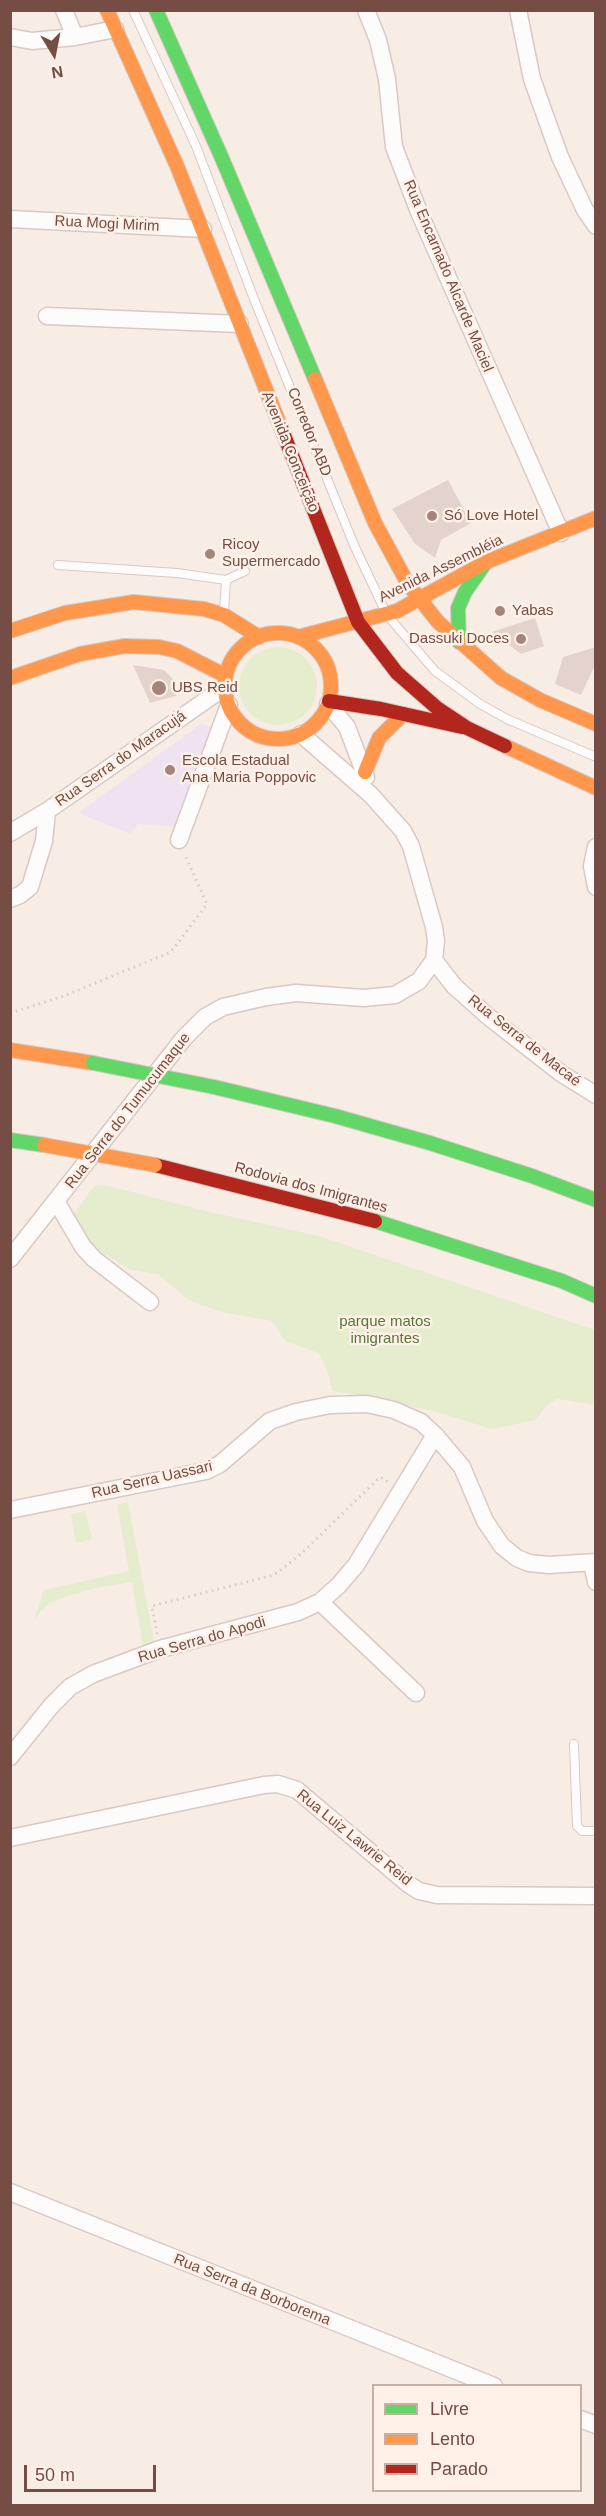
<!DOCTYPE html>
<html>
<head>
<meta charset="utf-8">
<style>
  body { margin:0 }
  #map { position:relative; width:606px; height:2516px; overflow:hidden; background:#f7ede5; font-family:Arial,sans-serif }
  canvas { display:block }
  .frame { position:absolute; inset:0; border:12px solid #764d44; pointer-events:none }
  .legend { position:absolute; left:372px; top:2384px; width:210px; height:108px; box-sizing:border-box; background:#fff1e7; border:2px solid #c8afa6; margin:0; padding:8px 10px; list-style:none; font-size:18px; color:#764d44 }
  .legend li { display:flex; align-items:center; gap:12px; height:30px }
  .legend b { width:30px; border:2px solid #c8afa6 }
  .north { position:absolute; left:24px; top:24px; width:60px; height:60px; -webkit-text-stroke:4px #fff1e7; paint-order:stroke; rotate:170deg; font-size:16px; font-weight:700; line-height:24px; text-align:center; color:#764d44 }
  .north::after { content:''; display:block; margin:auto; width:21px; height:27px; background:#764d44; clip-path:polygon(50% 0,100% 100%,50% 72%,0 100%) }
  .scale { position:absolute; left:24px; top:2465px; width:132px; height:27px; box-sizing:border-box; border:3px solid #764d44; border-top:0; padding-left:8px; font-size:18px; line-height:21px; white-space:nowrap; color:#764d44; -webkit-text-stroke:4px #fff1e7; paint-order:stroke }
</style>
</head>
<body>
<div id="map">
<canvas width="606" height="2516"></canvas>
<div class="frame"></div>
<ul class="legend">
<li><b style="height:8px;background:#63d668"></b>Livre</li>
<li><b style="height:8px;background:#ff974d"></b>Lento</li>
<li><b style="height:8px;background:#b3261e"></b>Parado</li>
</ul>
<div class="north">N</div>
<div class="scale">50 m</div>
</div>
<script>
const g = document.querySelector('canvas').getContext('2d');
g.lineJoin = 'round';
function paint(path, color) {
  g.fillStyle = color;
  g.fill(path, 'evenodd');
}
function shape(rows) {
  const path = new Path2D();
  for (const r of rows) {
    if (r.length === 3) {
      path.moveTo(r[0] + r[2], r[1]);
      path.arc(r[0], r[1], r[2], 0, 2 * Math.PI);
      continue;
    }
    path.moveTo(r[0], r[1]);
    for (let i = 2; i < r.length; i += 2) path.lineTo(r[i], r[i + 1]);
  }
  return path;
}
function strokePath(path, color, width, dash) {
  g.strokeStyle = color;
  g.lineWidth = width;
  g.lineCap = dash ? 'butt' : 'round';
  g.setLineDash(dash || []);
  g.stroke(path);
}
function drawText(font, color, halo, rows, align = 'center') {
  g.font = font + ' Arial,sans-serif';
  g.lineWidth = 5;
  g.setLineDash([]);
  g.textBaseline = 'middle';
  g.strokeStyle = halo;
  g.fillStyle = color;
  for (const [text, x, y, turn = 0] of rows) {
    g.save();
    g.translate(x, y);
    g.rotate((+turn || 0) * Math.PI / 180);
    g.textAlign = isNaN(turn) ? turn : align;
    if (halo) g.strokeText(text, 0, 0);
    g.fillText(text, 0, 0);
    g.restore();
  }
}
paint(shape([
  [201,724,213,727,188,828,138,824,130,834,78,813]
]), '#efe3f1');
paint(shape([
  [278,686,39],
  [105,1185,210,1212,319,1236,595,1330,595,1405,557,1399,546,1406,536,1420,492,1429,436,1412,383,1399,332,1391,329,1376,319,1353,285,1341,272,1321,221,1312,188,1300,158,1274,131,1270,82,1240,74,1214,94,1186],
  [128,1502,154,1642,143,1646,132,1582,91,1589,50,1602,34,1619,44,1590,129,1571,117,1505],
  [85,1511,92,1539,76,1543,71,1514]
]), '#e6ecce');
paint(shape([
  [448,480,471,523,441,540,435,558,415,544,392,509],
  [535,618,544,646,521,654,492,632],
  [596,647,596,663,581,695,555,684,563,657],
  [133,665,164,670,174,680,176,696,150,703]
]), '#e4d3cd');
const lane = shape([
  [133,10,196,146,254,299,354,545,387,615,435,671,480,704,507,719,596,757],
  [58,565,177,573,226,580,245,571],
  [224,612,226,580],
  [574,1744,577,1826,582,1831,596,1831]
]);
const street = shape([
  [64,10,75,37],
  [366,10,378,40,387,79,394,147,419,212,561,533],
  [518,10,532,79,560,157,585,210,596,226],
  [10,37,32,41,75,37,115,29],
  [10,219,203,229],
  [47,316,240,324],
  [328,704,347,727,366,777],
  [301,734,371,795,403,831,411,846,434,927,436,941,434,960,454,986,490,1018,562,1074,596,1095],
  [10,833,47,811,225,687],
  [179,840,229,705],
  [596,847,592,866,596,887],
  [10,899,20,895,30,887,44,841,47,811],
  [56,1201,83,1247,94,1259,150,1302],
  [10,1259,184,1038,205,1017,223,1007,266,997,296,993,364,998,395,995,419,981,434,960],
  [10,1510,206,1471,220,1464,270,1421,296,1412,330,1405,367,1404,394,1410,421,1422,435,1435,462,1467,485,1521,502,1546,517,1558,529,1563,549,1565,596,1562],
  [592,1563,596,1582],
  [320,1602,416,1693],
  [10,1757,52,1705,70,1687,93,1674,160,1649,298,1612,320,1602,339,1585,356,1565,435,1435],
  [10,1838,264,1785,278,1784,297,1790,408,1884,419,1891,437,1895,596,1896],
  [10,2192,494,2386],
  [580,2419,596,2425]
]);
const fast = shape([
  [156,10,221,156,315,379],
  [459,642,458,608,465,592,486,562],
  [214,1087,335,1116,430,1143,532,1176,596,1200],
  [10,1140,44,1145],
  [375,1221,562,1281,596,1296]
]);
const slow = shape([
  [107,10,177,166,282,430],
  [315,379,375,523,408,584,438,622,501,678,540,700,596,724],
  [10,631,65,613,134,602,204,609,224,615,259,637],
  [278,686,53],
  [298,637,397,611,486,562,596,518],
  [10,678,80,654,125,646,159,647,177,651,226,676],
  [505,746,596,788],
  [365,772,379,738,403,714],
  [10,1050,93,1063]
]);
const jam = shape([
  [282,430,358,622,397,673,437,708,467,728,505,746],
  [329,701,381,709,462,727],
  [155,1165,375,1221]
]);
strokePath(lane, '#d8c9c4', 10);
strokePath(street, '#d8c9c4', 19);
strokePath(fast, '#d7c8c2', 16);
strokePath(slow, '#d7c8c2', 16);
strokePath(jam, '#d7c8c2', 16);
strokePath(shape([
  [10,1013,64,996,171,952,207,904,185,855],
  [157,1634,152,1606,274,1575,302,1553,380,1477,388,1482]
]), '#d7cbc7', 3, [1.5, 4.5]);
strokePath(lane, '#fefcfb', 8);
strokePath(street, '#fefcfb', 16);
strokePath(fast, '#63d668', 14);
strokePath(slow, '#ff974d', 14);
strokePath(jam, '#b3261e', 14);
const fastBridge = shape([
  [93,1063,214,1087]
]);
const slowBridge = shape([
  [44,1145,155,1165]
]);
strokePath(fastBridge, '#d6c7c2', 16, []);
strokePath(slowBridge, '#d6c7c2', 16, []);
strokePath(fastBridge, '#63d668', 14);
strokePath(slowBridge, '#ff974d', 14);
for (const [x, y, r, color] of [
  [432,516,6,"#a3857c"],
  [210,554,6,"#a3857c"],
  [500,611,6,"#a3857c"],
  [521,639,6,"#a3857c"],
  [159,688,8,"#a3857c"],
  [170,770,6,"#a3857c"]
]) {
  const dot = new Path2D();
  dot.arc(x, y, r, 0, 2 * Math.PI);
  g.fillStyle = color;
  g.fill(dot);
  strokePath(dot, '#fff1e7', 2);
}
drawText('15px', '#764d44', '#fff1e7', [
  ["Rua Mogi Mirim",107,224,3],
  ["Rua Encarnado Alcarde Maciel",448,276,67],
  ["Corredor ABD",309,432,68],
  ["Avenida Conceição",290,452,68],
  ["Avenida Assembléia",441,569,-26],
  ["Rua Serra do Maracujá",121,759,-35],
  ["Rua Serra de Macaé",524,1041,38],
  ["Rua Serra do Tumucumaque",128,1111,-52],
  ["Rodovia dos Imigrantes",311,1188,15],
  ["Rua Serra Uassari",152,1480,-13],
  ["Rua Serra do Apodi",202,1640,-16],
  ["Rua Luiz Lawrie Reid",354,1838,39],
  ["Rua Serra da Borborema",252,2290,22]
]);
drawText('15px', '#764d44', '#fff1e7', [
  ["Só Love Hotel",444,516],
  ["Ricoy",222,545],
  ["Supermercado",222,562],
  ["Yabas",512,611],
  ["Dassuki Doces",509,639,"right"],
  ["UBS Reid",172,688],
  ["Escola Estadual",182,761],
  ["Ana Maria Poppovic",182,778]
], 'left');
drawText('15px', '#587739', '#fff1e7', [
  ["parque matos",385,1322],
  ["imigrantes",385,1339]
]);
</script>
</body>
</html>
